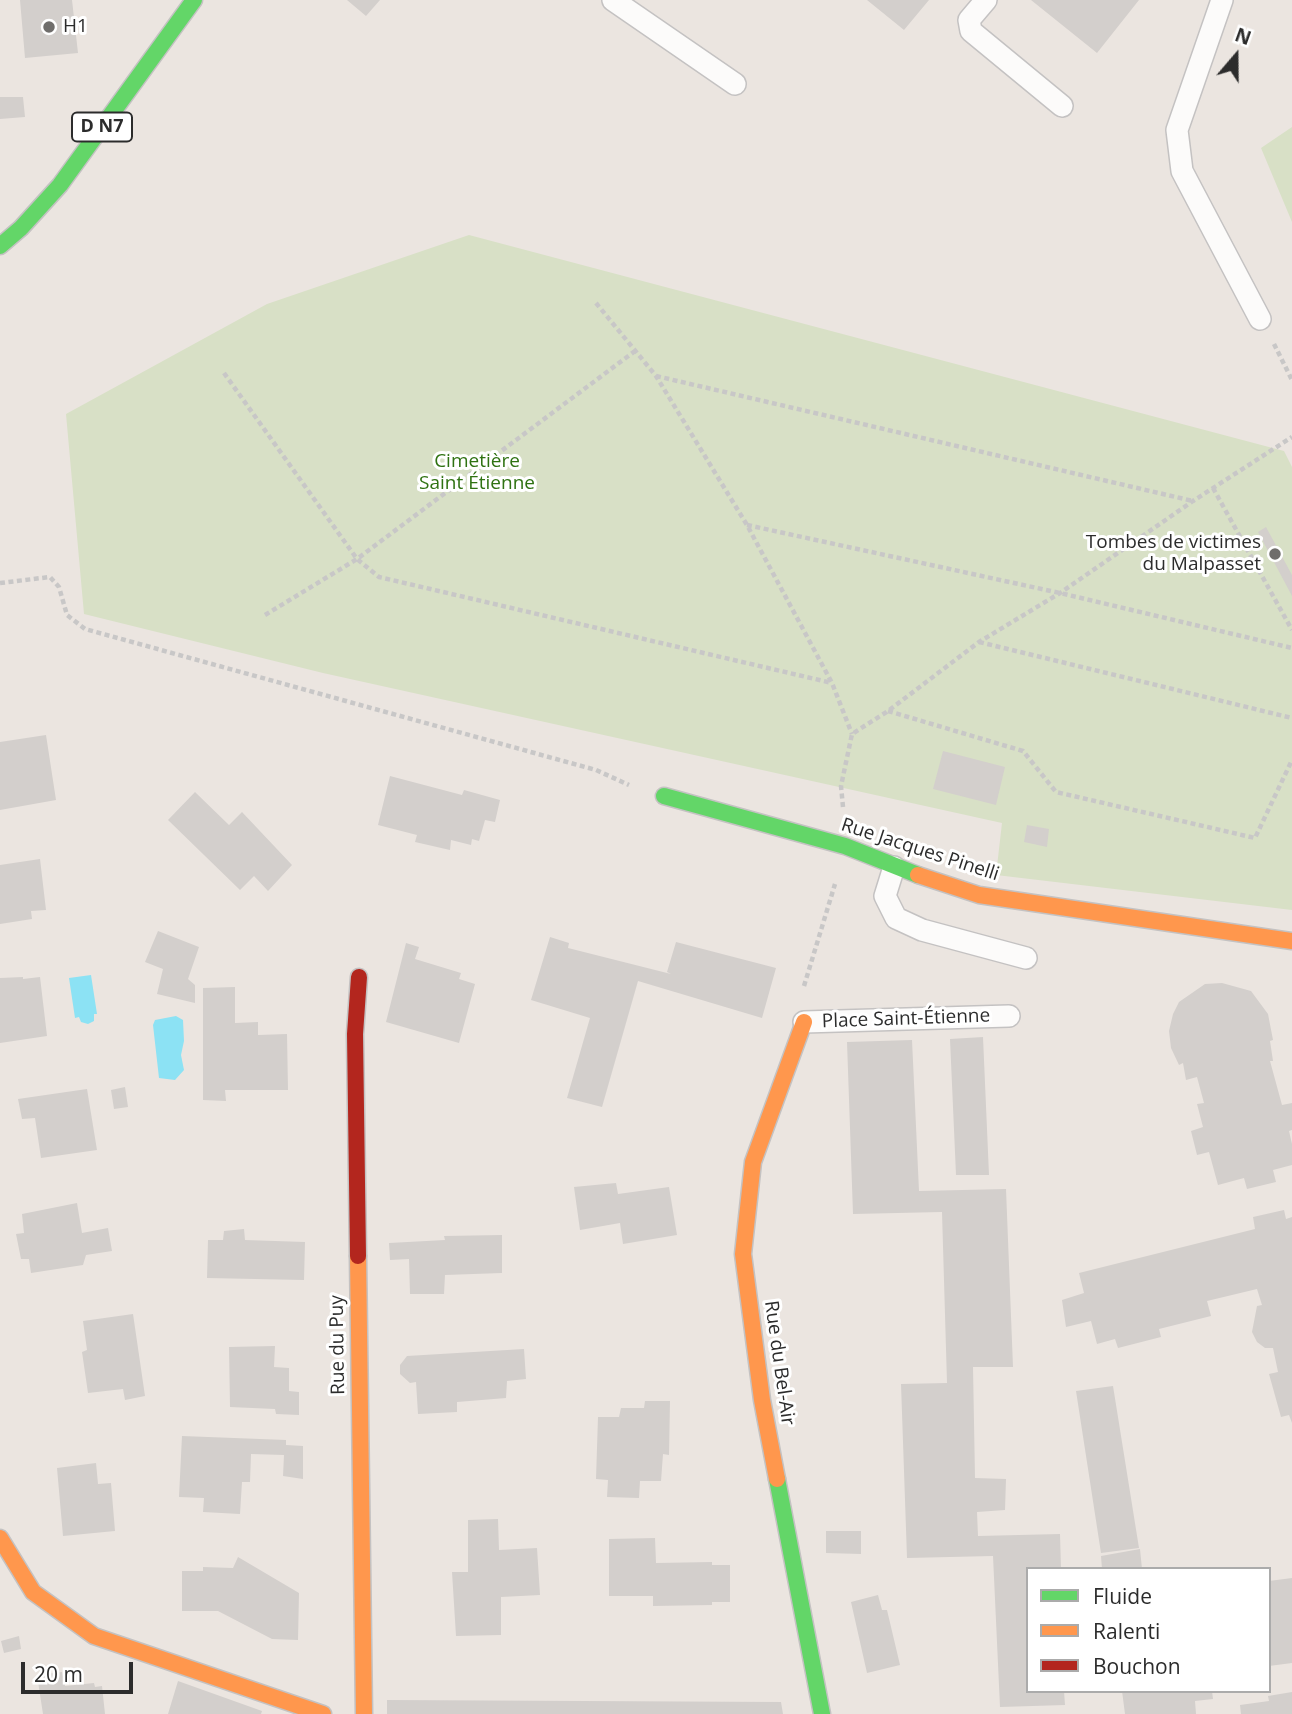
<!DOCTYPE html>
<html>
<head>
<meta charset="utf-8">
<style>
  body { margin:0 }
  #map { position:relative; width:1292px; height:1714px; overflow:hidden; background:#ebe5e0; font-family:"Open Sans",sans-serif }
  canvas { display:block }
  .legend { position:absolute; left:1026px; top:1567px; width:245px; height:126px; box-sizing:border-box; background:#fff; border:2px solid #ababab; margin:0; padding:9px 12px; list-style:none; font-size:21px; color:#2c2c2c }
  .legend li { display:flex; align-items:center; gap:14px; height:35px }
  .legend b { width:35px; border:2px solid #ababab }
  .north { position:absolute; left:1201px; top:21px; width:70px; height:70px; -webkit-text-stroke:5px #fff; paint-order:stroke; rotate:20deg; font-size:19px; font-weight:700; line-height:28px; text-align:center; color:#2c2c2c }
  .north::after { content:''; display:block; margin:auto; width:24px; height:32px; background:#2c2c2c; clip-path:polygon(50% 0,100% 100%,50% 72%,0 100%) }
  .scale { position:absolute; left:21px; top:1662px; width:112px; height:32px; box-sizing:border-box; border:4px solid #2c2c2c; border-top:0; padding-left:9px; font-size:21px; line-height:24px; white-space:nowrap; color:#2c2c2c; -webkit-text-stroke:5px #fff; paint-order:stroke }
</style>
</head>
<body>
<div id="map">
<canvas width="1292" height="1714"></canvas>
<ul class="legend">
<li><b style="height:9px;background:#63d668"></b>Fluide</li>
<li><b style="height:9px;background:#ff974d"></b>Ralenti</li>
<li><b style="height:9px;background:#b3261e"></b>Bouchon</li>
</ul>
<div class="north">N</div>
<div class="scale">20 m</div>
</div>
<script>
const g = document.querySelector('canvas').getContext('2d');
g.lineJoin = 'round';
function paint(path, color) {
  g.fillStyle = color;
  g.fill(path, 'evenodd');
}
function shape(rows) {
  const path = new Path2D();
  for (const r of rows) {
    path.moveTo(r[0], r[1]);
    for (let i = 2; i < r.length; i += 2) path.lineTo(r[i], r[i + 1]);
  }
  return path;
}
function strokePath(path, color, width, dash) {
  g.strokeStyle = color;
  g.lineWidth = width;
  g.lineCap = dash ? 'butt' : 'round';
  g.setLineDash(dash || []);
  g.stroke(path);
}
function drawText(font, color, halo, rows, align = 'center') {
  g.font = font + ' "Open Sans",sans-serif';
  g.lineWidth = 6;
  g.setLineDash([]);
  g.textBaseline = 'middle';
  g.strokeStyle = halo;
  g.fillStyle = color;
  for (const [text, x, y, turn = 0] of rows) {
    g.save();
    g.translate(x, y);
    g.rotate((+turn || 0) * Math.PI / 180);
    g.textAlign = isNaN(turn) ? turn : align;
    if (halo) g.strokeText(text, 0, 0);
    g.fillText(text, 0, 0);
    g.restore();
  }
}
paint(shape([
  [1292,127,1292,222,1261,148],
  [469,235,1284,451,1292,467,1292,910,996,875,1002,823,323,673,84,614,66,414,267,304]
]), '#d8e0c6');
paint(shape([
  [91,975,97,1014,94,1014,94,1021,88,1024,81,1022,79,1017,75,1018,69,978],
  [176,1016,183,1020,184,1041,181,1055,184,1070,175,1080,159,1078,153,1025,155,1020]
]), '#8ce2f4');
paint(shape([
  [20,0,72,0,78,53,25,58],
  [347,0,380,0,366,16],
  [867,0,929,0,904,30],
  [1031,0,1139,0,1097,53],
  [0,97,23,97,25,117,0,119],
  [1266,527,1292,575,1292,596,1258,532],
  [46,735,56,800,0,810,0,742],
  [943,751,1005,767,996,805,933,789],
  [390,776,462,795,464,790,500,800,495,822,485,820,479,841,472,839,471,845,451,840,450,850,415,842,417,835,378,825],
  [195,792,229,825,242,812,292,865,268,891,254,876,240,890,168,820],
  [1027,825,1049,829,1047,847,1024,842],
  [40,859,46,910,31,911,32,919,0,924,0,865],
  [158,931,199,947,188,979,195,985,195,1003,157,994,163,969,145,962],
  [550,937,569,943,568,948,671,974,667,972,676,942,776,968,762,1018,638,981,602,1107,567,1098,590,1018,531,1000],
  [406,943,419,947,415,959,461,973,459,979,475,984,459,1043,386,1022],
  [23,977,23,979,40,977,47,1036,0,1043,0,978],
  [1222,983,1251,991,1268,1014,1273,1040,1270,1041,1273,1061,1270,1061,1282,1105,1292,1103,1292,1130,1289,1131,1292,1144,1292,1165,1273,1170,1276,1182,1247,1189,1244,1178,1218,1185,1209,1152,1197,1155,1191,1131,1203,1127,1197,1104,1204,1103,1197,1077,1186,1080,1183,1063,1179,1065,1171,1048,1169,1031,1173,1014,1179,1002,1205,984],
  [235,987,235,1023,258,1022,258,1035,287,1034,288,1090,225,1090,226,1101,203,1100,203,988],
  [983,1037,989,1175,956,1175,950,1039],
  [912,1040,919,1191,1006,1189,1013,1367,973,1367,975,1478,1006,1479,1005,1510,977,1512,978,1536,1060,1534,1061,1569,1028,1569,1028,1691,1064,1691,1065,1705,1000,1707,993,1556,907,1558,901,1384,947,1383,942,1212,853,1214,847,1042],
  [125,1087,128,1107,114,1109,111,1090],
  [87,1089,97,1150,41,1158,35,1118,22,1119,18,1099],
  [616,1183,618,1194,669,1187,677,1235,623,1244,620,1223,580,1230,574,1187],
  [77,1203,82,1233,108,1228,112,1251,86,1255,83,1265,31,1273,29,1259,21,1259,16,1234,24,1233,22,1214],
  [1284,1210,1286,1219,1292,1217,1292,1423,1289,1415,1281,1417,1269,1374,1278,1372,1273,1348,1265,1348,1257,1342,1252,1332,1257,1306,1262,1305,1257,1289,1207,1301,1211,1316,1159,1329,1161,1337,1118,1348,1115,1339,1097,1344,1091,1321,1066,1327,1062,1300,1084,1293,1079,1273,1255,1229,1253,1217],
  [244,1229,245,1240,305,1242,304,1280,207,1278,208,1240,223,1240,224,1231],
  [502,1235,502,1273,445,1275,444,1294,410,1294,409,1259,390,1260,389,1243,445,1240,444,1236],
  [133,1314,145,1396,125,1400,123,1389,88,1393,82,1352,87,1350,83,1321],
  [275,1346,274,1367,289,1368,289,1391,299,1392,299,1415,276,1414,275,1409,230,1407,229,1347],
  [524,1349,526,1379,507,1381,506,1398,457,1402,457,1412,418,1414,416,1382,410,1383,400,1374,400,1365,407,1356],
  [1113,1386,1139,1548,1101,1553,1076,1391],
  [645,1401,670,1401,669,1455,663,1454,661,1481,640,1481,639,1498,607,1497,608,1480,596,1479,598,1417,619,1417,621,1408,644,1408],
  [182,1436,286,1440,286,1445,303,1446,303,1479,283,1476,284,1455,251,1454,250,1482,242,1482,240,1514,203,1512,204,1498,179,1497],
  [96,1463,98,1484,111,1483,115,1531,63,1536,57,1468],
  [498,1519,499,1550,537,1548,540,1595,501,1597,501,1635,456,1636,452,1572,468,1572,468,1520],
  [826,1531,861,1531,861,1554,826,1553],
  [655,1538,656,1563,712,1562,712,1565,730,1565,730,1602,712,1602,712,1605,653,1606,653,1596,609,1596,609,1539],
  [1140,1549,1142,1569,1102,1569,1101,1556],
  [238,1557,299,1593,298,1640,272,1639,218,1611,182,1611,182,1571,203,1571,203,1567,233,1568],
  [1292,1578,1292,1663,1269,1666,1269,1581],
  [878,1595,882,1610,887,1610,900,1665,867,1673,851,1602],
  [19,1636,21,1649,4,1653,1,1641],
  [62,1672,65,1686,94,1683,95,1687,102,1686,105,1714,43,1714,37,1675],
  [178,1681,262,1711,261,1714,168,1714],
  [1122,1691,1212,1691,1213,1699,1195,1701,1196,1714,1125,1714],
  [1292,1692,1292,1714,1241,1714,1240,1705,1269,1701,1268,1696],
  [387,1700,781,1702,783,1714,387,1714]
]), '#d3cfcc');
const lane = shape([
  [613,0,735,84],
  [986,0,969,20,971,31,1062,106],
  [1222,0,1177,130,1182,171,1260,319],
  [894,867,885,896,896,918,922,930,1026,958],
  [804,1022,1009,1016]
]);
const fast = shape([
  [0,246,21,228,60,185,194,0],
  [664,796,845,846,918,875],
  [777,1479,822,1714]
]);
const slow = shape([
  [918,875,979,895,1292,941],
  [358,1256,364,1714],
  [777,1479,762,1400,743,1254,753,1162,804,1022],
  [0,1538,33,1592,94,1636,323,1714]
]);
const jam = shape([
  [358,1256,355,1034,359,977]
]);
strokePath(lane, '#c4c2c2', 24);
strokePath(fast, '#c4c2c2', 19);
strokePath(slow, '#c4c2c2', 19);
strokePath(jam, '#c4c2c2', 19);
strokePath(shape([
  [596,303,656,376,747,525,832,683,852,734],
  [1274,344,1292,380],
  [224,373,357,559,379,577,832,683],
  [656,376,1193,501],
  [1213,488,1292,630],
  [747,525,1060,593,1292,648],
  [0,583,50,577,59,587,67,615,85,629,596,770,629,785],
  [265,615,357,559,635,351],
  [979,642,1292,718],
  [888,711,1023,751,1056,792,1255,838,1292,760],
  [843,807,841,786,852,734,888,711,979,642,1060,593,1193,501,1292,437],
  [804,986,835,884]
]), '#c8c7c7', 4.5, [5, 3.5]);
strokePath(lane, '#fcfbfa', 21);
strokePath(fast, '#63d668', 16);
strokePath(slow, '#ff974d', 16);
strokePath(jam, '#b3261e', 16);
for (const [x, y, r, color] of [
  [49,27,7,"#6f6d6b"],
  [1275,554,7,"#6f6d6b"]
]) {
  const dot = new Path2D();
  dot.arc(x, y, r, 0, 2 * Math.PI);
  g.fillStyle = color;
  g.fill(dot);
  strokePath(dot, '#fff', 2.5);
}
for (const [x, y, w] of [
  [102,127,60]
]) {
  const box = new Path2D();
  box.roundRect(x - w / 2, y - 14.5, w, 29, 5);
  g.fillStyle = '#fff';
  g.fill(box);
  strokePath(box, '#2c2c2c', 2);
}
drawText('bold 18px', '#2c2c2c', null, [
  ["D N7",102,127]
]);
drawText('19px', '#2c2c2c', '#fff', [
  ["H1",63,27],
  ["Tombes de victimes",1261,543,"right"],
  ["du Malpasset",1261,565,"right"]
], 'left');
drawText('19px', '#2f7212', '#fff', [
  ["Cimetière",477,462],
  ["Saint Étienne",477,484]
]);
drawText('19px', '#2c2c2c', '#fff', [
  ["Rue Jacques Pinelli",920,850,18],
  ["Place Saint-Étienne",906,1019,-2],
  ["Rue du Puy",338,1345,-91],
  ["Rue du Bel-Air",779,1363,82]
]);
</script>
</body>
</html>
